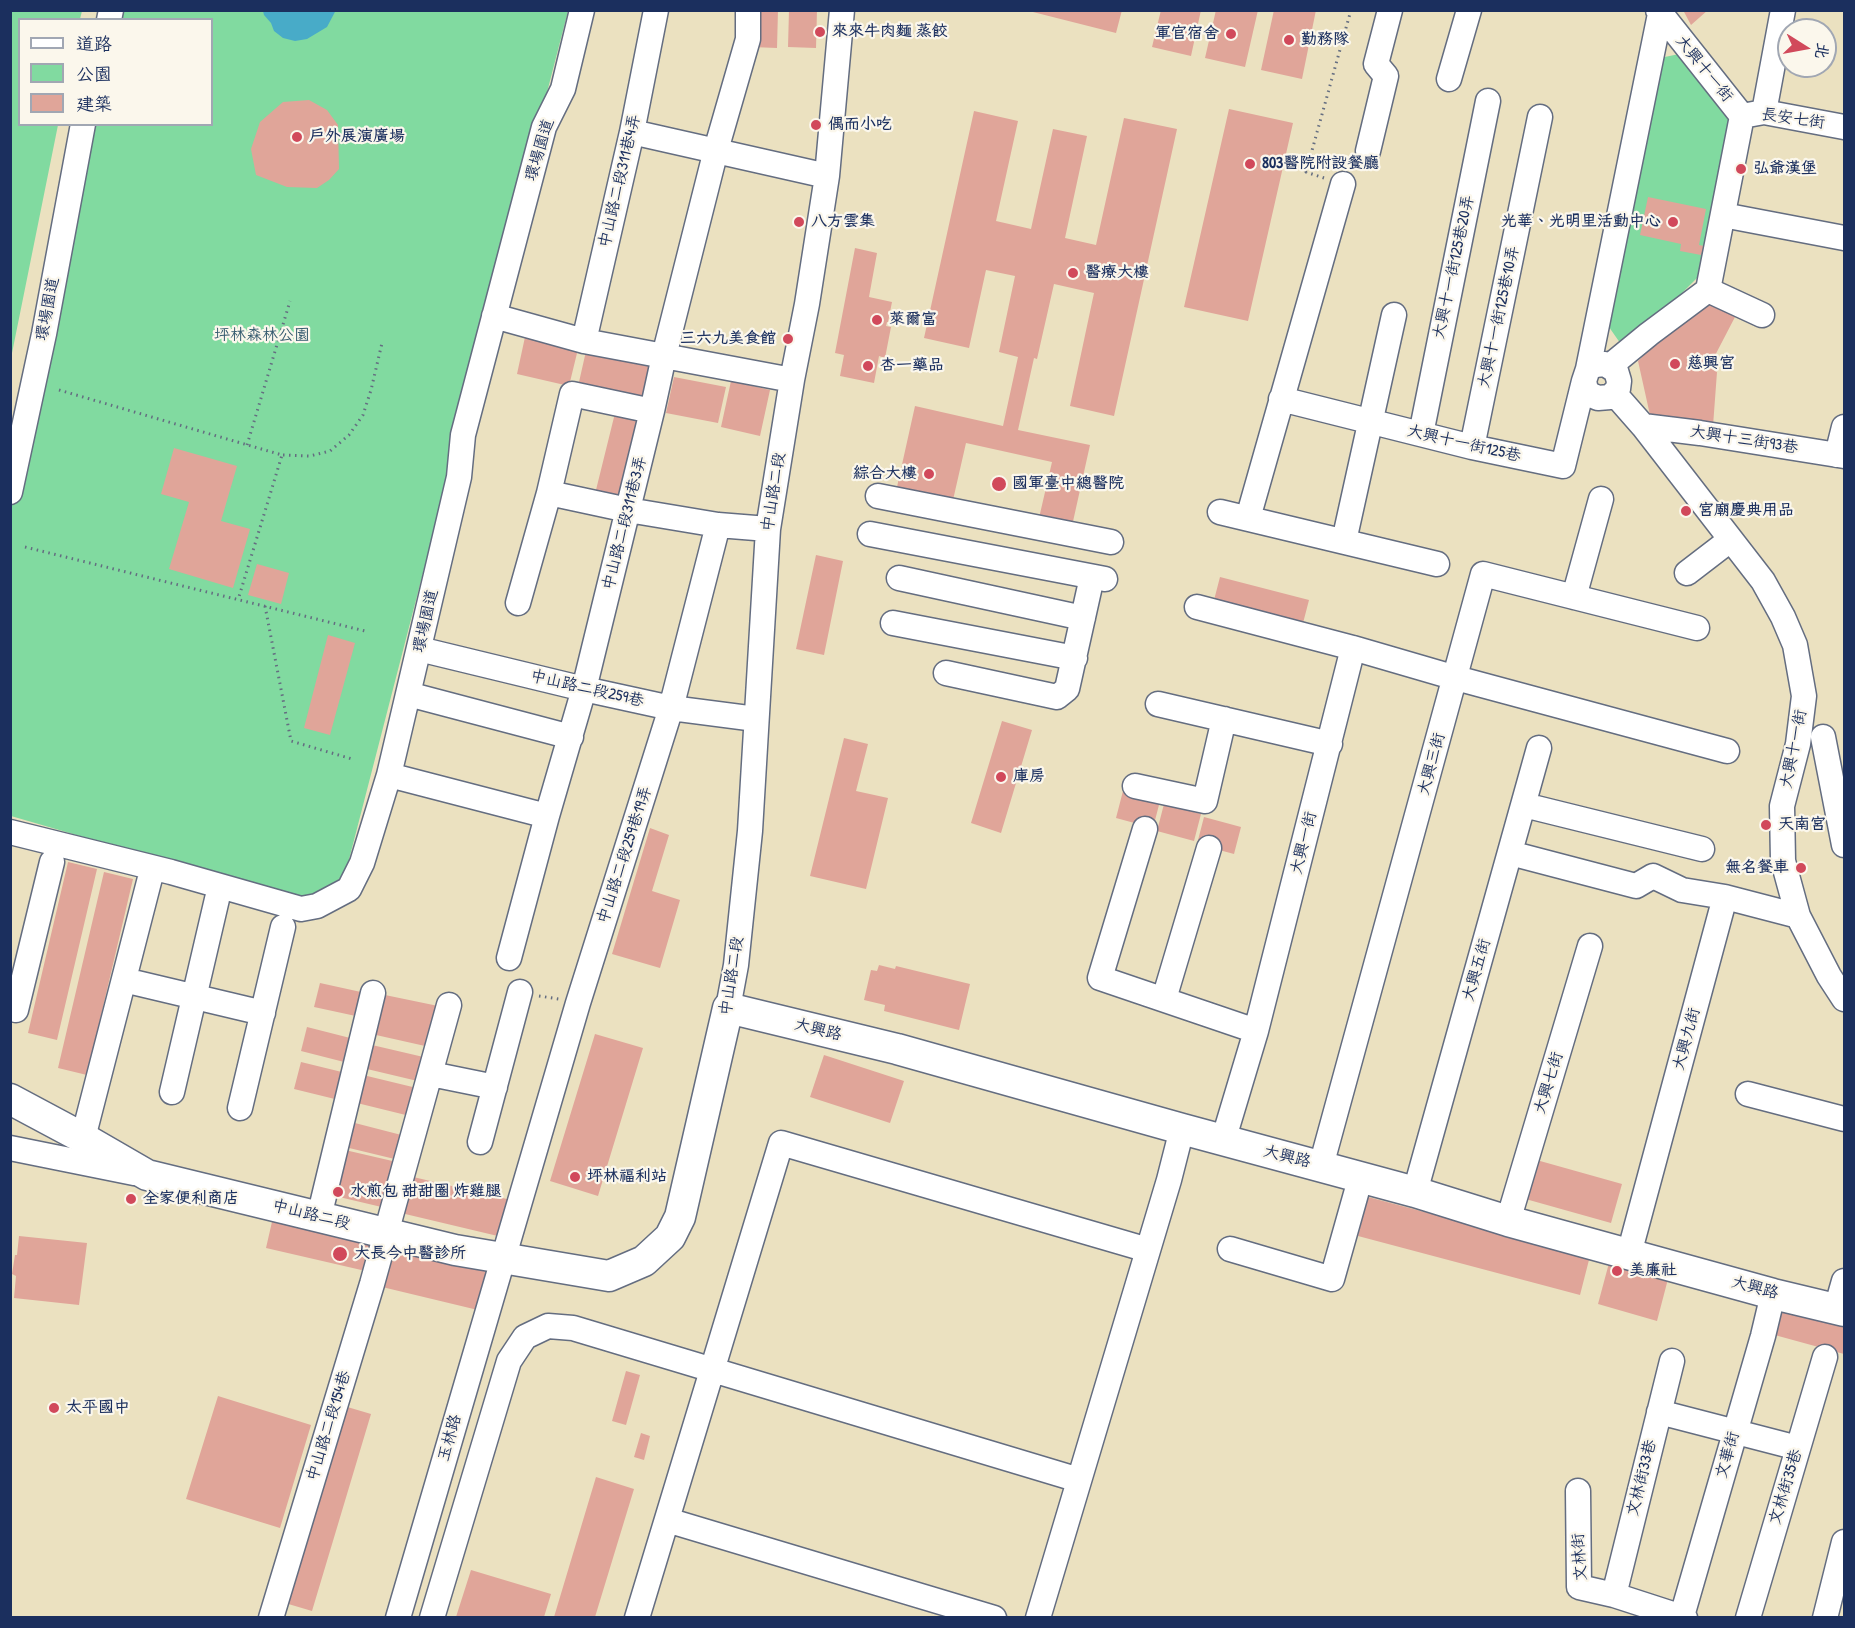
<!DOCTYPE html>
<html>
<head>
<meta charset="utf-8">
<style>
  body { margin:0 }
  #map { position:relative; width:1855px; height:1628px; overflow:hidden; background:#ebe1c0; font-family:"Patrick Hand","LXGW WenKai TC",sans-serif }
  canvas { display:block }
  .frame { position:absolute; inset:0; border:12px solid #1b2f5e; pointer-events:none }
  .legend { position:absolute; left:18px; top:18px; width:195px; height:108px; box-sizing:border-box; background:#fbf7ec; border:2px solid #a1a7b3; margin:0; padding:8px 10px; list-style:none; font-size:18px; color:#1b2f5e }
  .legend li { display:flex; align-items:center; gap:12px; height:30px }
  .legend b { width:30px; border:2px solid #a1a7b3 }
  .north { position:absolute; left:1777px; top:18px; width:60px; height:60px; box-sizing:border-box; background:#fbf7ec; border:2px solid #a1a7b3; border-radius:50%; rotate:101deg; font-size:16px; font-weight:700; line-height:24px; text-align:center; color:#1b2f5e }
  .north::after { content:''; display:block; margin:auto; width:21px; height:27px; background:#d1495b; clip-path:polygon(50% 0,100% 100%,50% 72%,0 100%) }
</style>
</head>
<body>
<div id="map">
<canvas width="1855" height="1628"></canvas>
<div class="frame"></div>
<ul class="legend">
<li><b style="height:8px;background:#fff"></b>道路</li>
<li><b style="height:16px;background:#81daa0"></b>公園</li>
<li><b style="height:16px;background:#e0a599"></b>建築</li>
</ul>
<div class="north">北</div>
</div>
<script>
const g = document.querySelector('canvas').getContext('2d');
g.lineJoin = 'round';
function paint(path, color) {
  g.fillStyle = color;
  g.fill(path, 'evenodd');
}
function shape(rows) {
  const path = new Path2D();
  for (const r of rows) {
    path.moveTo(r[0], r[1]);
    for (let i = 2; i < r.length; i += 2) path.lineTo(r[i], r[i + 1]);
  }
  return path;
}
function strokePath(path, color, width, dash) {
  g.strokeStyle = color;
  g.lineWidth = width;
  g.lineCap = dash ? 'butt' : 'round';
  g.setLineDash(dash || []);
  g.stroke(path);
}
function drawText(font, color, halo, rows, align = 'center') {
  g.font = font + ' "Patrick Hand","LXGW WenKai TC",sans-serif';
  g.lineWidth = 4.5;
  g.setLineDash([]);
  g.textBaseline = 'middle';
  g.strokeStyle = halo;
  g.fillStyle = color;
  for (const [text, x, y, turn = 0] of rows) {
    g.save();
    g.translate(x, y);
    g.rotate((+turn || 0) * Math.PI / 180);
    g.textAlign = isNaN(turn) ? turn : align;
    if (halo) g.strokeText(text, 0, 0);
    g.fillText(text, 0, 0);
    g.restore();
  }
}
paint(shape([
  [11,10,82,11,80,19,20,20,20,124,58,125,11,358],
  [111,11,568,11,345,875,316,895,300,900,11,816,11,493,88,125,212,124,212,20,110,19],
  [1684,53,1734,109,1704,271,1625,350,1602,317,1655,59]
]), '#81daa0');
paint(shape([
  [336,10,327,27,307,39,295,41,283,38,274,31,271,23,264,15,263,11]
]), '#48abc8');
paint(shape([
  [754,10,778,10,777,48,752,47],
  [789,10,817,10,816,48,788,47],
  [1025,10,1122,10,1116,33],
  [1161,10,1201,10,1191,56,1152,47],
  [1216,10,1258,10,1245,67,1205,58],
  [1274,10,1316,10,1302,79,1261,70],
  [1683,10,1708,10,1691,25],
  [309,100,327,110,338,125,339,169,329,180,317,188,287,187,256,175,251,149,260,122,283,102],
  [1229,109,1293,123,1248,321,1184,307],
  [974,111,1018,121,996,221,1031,229,1053,129,1087,136,1065,238,1096,245,1124,118,1177,129,1114,416,1070,406,1094,293,1054,284,1037,359,1034,358,1018,430,1090,445,1072,526,1039,518,1052,462,966,443,953,500,897,487,915,406,1003,426,1018,357,999,352,1015,276,986,270,969,348,924,338],
  [1648,197,1706,209,1699,245,1704,246,1701,255,1680,251,1681,244,1640,235],
  [855,248,877,253,869,297,892,302,888,322,887,322,886,326,891,327,885,358,879,356,874,383,840,376,844,355,835,353],
  [1704,299,1735,317,1709,367,1717,372,1713,426,1650,415,1638,361],
  [525,337,578,349,569,386,517,374],
  [586,351,658,366,650,406,577,391],
  [674,377,726,387,718,423,666,413],
  [731,381,770,390,760,436,721,427],
  [617,405,649,413,627,502,595,494],
  [174,448,237,466,221,521,250,529,233,588,169,569,189,502,161,494],
  [816,555,843,561,824,655,796,649],
  [257,564,289,573,281,604,248,595],
  [1220,577,1309,600,1302,627,1213,604],
  [328,635,355,643,330,735,304,728],
  [1002,721,1032,730,1001,833,971,823],
  [844,738,868,744,856,791,888,798,866,889,810,876],
  [1123,791,1160,801,1153,828,1116,818],
  [1164,804,1201,814,1194,841,1157,831],
  [1204,817,1241,827,1234,854,1197,844],
  [650,828,669,835,652,891,680,900,660,968,612,954],
  [68,862,97,869,57,1040,28,1033],
  [104,872,133,879,87,1075,58,1068],
  [879,965,895,969,896,966,970,984,959,1030,884,1011,885,1005,864,1000,871,970,877,971],
  [320,983,370,994,365,1018,314,1007],
  [385,995,443,1007,434,1048,376,1035],
  [307,1027,358,1040,352,1064,301,1051],
  [595,1034,643,1048,598,1196,550,1181],
  [372,1045,432,1059,426,1083,367,1069],
  [824,1055,904,1081,890,1123,810,1097],
  [301,1062,350,1074,343,1101,294,1089],
  [363,1075,425,1090,418,1118,357,1103],
  [351,1122,413,1138,407,1162,345,1147],
  [345,1150,401,1163,390,1209,335,1196],
  [1533,1159,1622,1184,1611,1223,1522,1198],
  [409,1176,511,1200,502,1237,401,1213],
  [1368,1197,1590,1256,1580,1295,1358,1236],
  [274,1213,378,1237,370,1272,266,1248],
  [19,1236,87,1243,79,1305,14,1298,16,1276,12,1274,15,1255,17,1255],
  [388,1246,492,1272,482,1311,378,1286],
  [1609,1263,1668,1279,1657,1321,1598,1304],
  [1778,1309,1844,1327,1844,1354,1771,1334],
  [626,1371,640,1375,626,1425,612,1421],
  [218,1396,311,1425,280,1528,186,1499],
  [344,1406,371,1414,312,1611,285,1603],
  [641,1433,650,1436,644,1460,634,1457],
  [596,1477,634,1489,595,1617,554,1617],
  [471,1570,551,1594,544,1617,456,1617]
]), '#e0a599');
const minor = shape([
  [109,20,111,10],
  [1449,79,1469,10],
  [1764,112,1783,10],
  [1742,116,1764,112,1844,127],
  [632,132,827,176],
  [1368,151,1386,76,1376,64,1390,10],
  [1723,215,1844,238],
  [1708,290,1762,315],
  [494,316,584,341,792,380],
  [584,341,632,132,656,10],
  [1610,366,1649,334,1708,290,1742,116,1658,10],
  [1588,369,1595,365,1605,364,1616,371,1619,381,1618,389,1610,397,1598,398,1591,395,1586,390,1584,381,1588,369,1660,14],
  [1614,393,1643,426,1763,581,1783,617,1795,645,1804,696,1798,744,1782,806,1783,861,1798,916,1829,976,1844,999],
  [1281,399,1472,447,1563,466,1584,381],
  [1643,426,1700,433,1844,456],
  [1421,434,1488,101],
  [1472,447,1540,117],
  [1837,455,1844,427],
  [10,492,44,334,83,124],
  [549,493,628,510,718,525,768,529],
  [878,496,1111,542],
  [1220,512,1437,564],
  [1248,518,1343,184],
  [870,534,1105,579],
  [1344,541,1394,315],
  [1687,573,1730,540],
  [899,578,1083,618],
  [1574,597,1601,499],
  [518,603,549,493,572,394,652,411],
  [1197,607,1353,648],
  [893,623,1075,658],
  [419,649,584,689,671,708,756,719],
  [946,673,1057,697,1067,689,1092,577],
  [408,694,571,737],
  [1158,704,1330,744],
  [1823,737,1844,845],
  [389,775,547,816],
  [1135,786,1205,801,1224,719],
  [1524,805,1702,849],
  [1145,829,1100,978,1256,1031],
  [10,832,171,872,301,909,317,906,349,889,362,863,389,775,459,477,463,435,544,127,563,89,582,10],
  [1510,853,1636,886,1653,876,1682,890,1725,897],
  [509,958,547,816,584,689,652,411,664,356,716,150,748,39,748,10],
  [124,980,263,1013],
  [1164,999,1209,848],
  [10,1008,16,1010,52,862],
  [728,1008,736,965,750,831,768,529,792,380,807,304,827,176,842,10],
  [431,1074,495,1087],
  [172,1092,217,899],
  [1748,1094,1844,1119],
  [240,1108,283,927],
  [83,1138,151,874],
  [1223,1141,1256,1031,1353,648,1456,678,1727,751],
  [480,1142,520,992],
  [10,1148,134,1173],
  [1321,1166,1483,574,1697,628],
  [1415,1192,1539,748],
  [319,1217,373,993],
  [1508,1221,1590,946],
  [1230,1249,1332,1279,1361,1176],
  [1629,1254,1725,897,1798,916],
  [1836,1309,1844,1281],
  [1659,1412,1798,1448],
  [1578,1491,1579,1587,1614,1595,1685,1618],
  [667,1520,994,1618],
  [1614,1595,1672,1361],
  [1682,1616,1763,1336,1773,1294],
  [271,1618,372,1284,449,1005],
  [398,1618,578,1003,671,708,718,525],
  [432,1618,509,1361,525,1337,548,1326,573,1328,1079,1480],
  [637,1618,781,1143,1148,1250],
  [1038,1618,1169,1180,1182,1129],
  [1748,1618,1825,1357],
  [1825,1618,1844,1542]
]);
const major = shape([
  [10,1099,83,1138,147,1175,455,1250,609,1276,644,1261,670,1237,680,1217,728,1008,897,1049,1182,1129,1415,1192,1508,1221,1773,1294,1844,1311]
]);
strokePath(minor, '#646d80', 27);
strokePath(major, '#646d80', 33);
strokePath(shape([
  [1324,178,1306,172,1351,10],
  [59,390,282,455,238,600],
  [247,445,290,301],
  [283,455,310,456,330,451,349,435,363,415,371,390,382,343],
  [25,547,365,631],
  [265,606,291,741,352,759],
  [539,996,559,999]
]), '#646d80', 3, [1.5, 4.5]);
strokePath(minor, '#fff', 24);
strokePath(major, '#fff', 30);
for (const [x, y, r, color] of [
  [820,32,6,"#d1495b"],
  [1231,34,6,"#d1495b"],
  [1289,40,6,"#d1495b"],
  [816,125,6,"#d1495b"],
  [297,137,6,"#d1495b"],
  [1250,164,6,"#d1495b"],
  [1741,169,6,"#d1495b"],
  [799,222,6,"#d1495b"],
  [1673,222,6,"#d1495b"],
  [1073,273,6,"#d1495b"],
  [877,320,6,"#d1495b"],
  [788,339,6,"#d1495b"],
  [1675,364,6,"#d1495b"],
  [868,366,6,"#d1495b"],
  [929,474,6,"#d1495b"],
  [999,484,8,"#d1495b"],
  [1686,511,6,"#d1495b"],
  [1001,777,6,"#d1495b"],
  [1766,825,6,"#d1495b"],
  [1801,868,6,"#d1495b"],
  [575,1177,6,"#d1495b"],
  [338,1192,6,"#d1495b"],
  [131,1199,6,"#d1495b"],
  [340,1254,8,"#d1495b"],
  [1617,1271,6,"#d1495b"],
  [54,1408,6,"#d1495b"]
]) {
  const dot = new Path2D();
  dot.arc(x, y, r, 0, 2 * Math.PI);
  g.fillStyle = color;
  g.fill(dot);
  strokePath(dot, '#fbf7ec', 2);
}
drawText('bold 16px', '#1b2f5e', '#fbf7ec', [
  ["來來牛肉麵 蒸餃",832,32],
  ["軍官宿舍",1219,34,"right"],
  ["勤務隊",1301,40],
  ["偶而小吃",828,125],
  ["戶外展演廣場",309,137],
  ["803醫院附設餐廳",1262,164],
  ["弘爺漢堡",1753,169],
  ["八方雲集",811,222],
  ["光華、光明里活動中心",1661,222,"right"],
  ["醫療大樓",1085,273],
  ["萊爾富",889,320],
  ["三六九美食館",776,339,"right"],
  ["慈興宮",1687,364],
  ["杏一藥品",880,366],
  ["綜合大樓",917,474,"right"],
  ["國軍臺中總醫院",1012,484],
  ["宮廟慶典用品",1698,511],
  ["庫房",1013,777],
  ["天南宮",1778,825],
  ["無名餐車",1789,868,"right"],
  ["坪林福利站",587,1177],
  ["水煎包 甜甜圈 炸雞腿",350,1192],
  ["全家便利商店",143,1199],
  ["大長今中醫診所",354,1254],
  ["美廉社",1629,1271],
  ["太平國中",66,1408]
], 'left');
drawText('16px', '#1b2f5e', '#fbf7ec', [
  ["大興十一街",1704,69,51],
  ["長安七街",1793,119,8],
  ["環場園道",540,150,-73],
  ["中山路二段311巷4弄",620,181,-77],
  ["大興十一街125巷20弄",1454,267,-78],
  ["環場園道",48,309,-79],
  ["大興十一街125巷10弄",1499,317,-78],
  ["大興十三街93巷",1744,440,9],
  ["大興十一街125巷",1464,444,13],
  ["中山路二段",774,492,-81],
  ["中山路二段311巷3弄",625,523,-76],
  ["環場園道",426,621,-77],
  ["中山路二段259巷",587,689,13],
  ["大興十一街",1794,749,-79],
  ["大興三街",1432,764,-75],
  ["大興一街",1304,843,-76],
  ["中山路二段259巷19弄",625,855,-72],
  ["大興五街",1477,970,-74],
  ["中山路二段",732,976,-81],
  ["大興路",818,1030,14],
  ["大興九街",1687,1039,-75],
  ["大興七街",1549,1083,-73],
  ["大興路",1287,1157,14],
  ["中山路二段",311,1215,14],
  ["大興路",1755,1288,15],
  ["中山路二段154巷",329,1426,-73],
  ["玉林路",450,1438,-74],
  ["文華街",1728,1455,-74],
  ["文林街33巷",1642,1478,-76],
  ["文林街35巷",1786,1487,-73],
  ["文林街",1580,1557,-94]
]);
drawText('16px', '#345a6e', '#fbf7ec', [
  ["坪林森林公園",262,336]
]);
</script>
</body>
</html>
